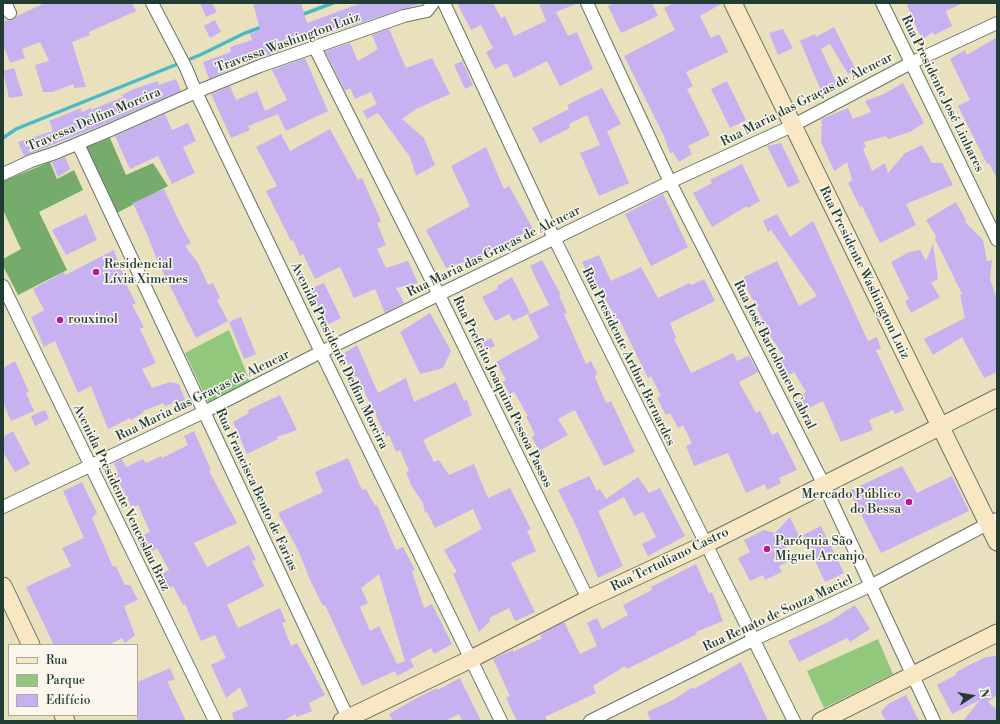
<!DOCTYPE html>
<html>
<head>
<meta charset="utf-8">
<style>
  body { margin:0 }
  #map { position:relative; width:1000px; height:724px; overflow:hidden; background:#e9e1be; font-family:"Libre Bodoni",serif }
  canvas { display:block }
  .frame { position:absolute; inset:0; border:4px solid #1f3d34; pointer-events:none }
  .legend { position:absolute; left:8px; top:644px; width:130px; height:72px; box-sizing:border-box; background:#fbf7ec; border:1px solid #a3ada2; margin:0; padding:5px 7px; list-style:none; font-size:12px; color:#1f3d34 }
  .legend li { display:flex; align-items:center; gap:8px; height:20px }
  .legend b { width:20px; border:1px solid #a3ada2 }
  .north { position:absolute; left:952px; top:676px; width:40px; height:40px; -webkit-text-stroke:3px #fbf7ec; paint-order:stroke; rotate:78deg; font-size:11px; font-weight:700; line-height:16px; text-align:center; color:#1f3d34 }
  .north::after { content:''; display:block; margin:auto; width:14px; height:18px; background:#1f3d34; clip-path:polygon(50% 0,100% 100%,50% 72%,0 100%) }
</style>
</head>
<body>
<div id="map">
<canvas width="1000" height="724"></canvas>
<div class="frame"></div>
<ul class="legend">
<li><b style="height:5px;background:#f9e7c3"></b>Rua</li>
<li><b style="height:11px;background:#92c87b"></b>Parque</li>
<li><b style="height:11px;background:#c8b1f0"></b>Edifício</li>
</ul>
<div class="north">N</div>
</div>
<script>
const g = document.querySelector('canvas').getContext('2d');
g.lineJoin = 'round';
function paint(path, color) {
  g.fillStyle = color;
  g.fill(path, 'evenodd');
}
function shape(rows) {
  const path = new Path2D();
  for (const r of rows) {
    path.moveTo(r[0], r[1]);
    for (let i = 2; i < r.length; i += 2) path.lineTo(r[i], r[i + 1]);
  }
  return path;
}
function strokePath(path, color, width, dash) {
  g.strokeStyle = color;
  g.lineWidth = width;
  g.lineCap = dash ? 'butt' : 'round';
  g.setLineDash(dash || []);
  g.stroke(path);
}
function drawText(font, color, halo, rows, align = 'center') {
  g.font = font + ' "Libre Bodoni",serif';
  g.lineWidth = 3;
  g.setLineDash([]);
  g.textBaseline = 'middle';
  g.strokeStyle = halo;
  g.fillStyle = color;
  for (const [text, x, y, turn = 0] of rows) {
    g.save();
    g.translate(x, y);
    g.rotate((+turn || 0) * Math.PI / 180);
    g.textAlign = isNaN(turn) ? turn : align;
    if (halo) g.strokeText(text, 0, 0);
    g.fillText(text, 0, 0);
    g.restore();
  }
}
paint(shape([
  [229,330,251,384,209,404,185,353],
  [878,639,893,674,824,708,807,671]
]), '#92c87b');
paint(shape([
  [110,138,126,175,153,163,168,186,117,213,84,148],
  [50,162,57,179,74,170,83,190,39,212,67,270,18,295,3,266,3,259,21,249,3,210,3,181]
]), '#75ac6b');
strokePath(shape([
  [301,15,333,3],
  [3,138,16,129,200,55,245,33,262,27]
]), '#4bb8c6', 3.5);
paint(shape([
  [45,3,132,3,136,11,89,32,90,35,72,42,86,87,74,88,74,84,52,92,43,92,35,65,49,61,40,42,22,49,25,58,10,63,5,49,3,50,3,21,13,20,17,16],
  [200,3,212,3,217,12,206,17],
  [253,3,301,3,307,23,361,3,422,3,311,39,248,63,248,61,228,68,229,70,209,79,203,62,231,52,230,47,252,40,250,34,260,30],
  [457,3,493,3,501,18,505,16,514,36,546,21,539,3,578,3,556,12,568,36,577,32,593,69,560,86,547,61,514,78,507,63,495,69,486,52,493,48,481,25,471,30],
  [614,3,652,3,658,16,621,33,608,6],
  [674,3,723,3,700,16,711,38,719,34,728,52,686,72,693,86,687,89,710,135,688,146,692,154,679,162,673,152,670,153,663,134,624,56,675,30,664,8],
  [906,3,963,3,946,11,952,26,934,35,933,32,922,40],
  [215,20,221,32,210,38,204,26],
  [834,27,856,70,848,74,830,44,821,49,838,86,822,93,800,41,815,34,816,37],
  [389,29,406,68,432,58,450,94,416,109,402,119,424,138,435,165,416,176,410,157,378,113,367,119,363,111,377,104,371,92,355,99,350,88,345,91,325,51,350,43,358,61,378,49,372,35],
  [783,29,793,48,778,55,769,33],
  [997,37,997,179,989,163,987,164,958,106,970,100,950,59,965,50,967,55],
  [305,58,328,111,286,131,278,114,248,126,250,130,231,138,211,94,230,86,236,100,257,91,265,111,287,100,272,70],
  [462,61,473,85,465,89,454,65],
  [14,68,23,96,9,98,3,71],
  [176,79,181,91,105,124,24,156,18,142,53,131,49,121,81,108,82,112,91,108,91,110,123,97,122,95,134,89,158,81,159,85],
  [727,81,746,120,730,128,711,89],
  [903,83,924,123,910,132,888,139,886,136,864,142,866,147,863,149,872,171,885,163,888,173,905,153,922,145,932,163,942,163,953,185,906,204,916,225,880,243,862,206,860,207,848,183,852,180,847,162,834,171,821,142,822,119,848,108,853,119,871,112,865,101,884,94],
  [602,88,621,124,607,131,629,183,599,196,580,153,600,145,587,115,569,124,570,128,540,143,532,128,569,109,567,105],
  [165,114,172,130,188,123,196,141,183,147,195,173,172,184,158,156,130,169,115,136],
  [330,129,358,180,362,178,381,221,377,223,386,245,377,249,386,268,408,261,418,283,396,288,404,303,385,313,375,289,354,298,340,267,315,279,303,254,300,256,293,240,291,241,266,191,277,186,256,147,281,134,290,151],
  [781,143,800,182,788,188,767,146],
  [486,147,504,189,509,186,533,229,492,249,493,252,446,268,426,230,470,206,451,166],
  [65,157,70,169,58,177,52,162],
  [742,164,760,201,748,208,747,206,712,227,693,193,712,183,710,180],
  [164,189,180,223,191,243,185,246,198,263,208,285,213,283,220,298,217,300,228,321,196,338,157,260,149,239,133,203],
  [663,194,688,247,651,266,625,214],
  [956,202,966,220,965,222,983,240,987,261,992,260,990,279,997,299,997,372,984,378,962,337,933,355,924,339,965,318,960,295,962,294,935,239,936,236,926,220],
  [86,214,97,240,66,255,52,230],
  [777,214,790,237,813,221,868,341,877,337,881,349,876,350,904,410,895,414,893,410,869,420,873,430,841,442,823,401,807,409,800,395,806,392,794,372,788,376,779,359,784,357,771,337,742,278,777,261,799,306,817,296,771,230,768,232,763,221],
  [933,244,938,279,931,283,940,297,911,313,905,301,909,299,891,262,909,252,920,250,926,261],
  [114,250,128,288,136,303,132,305,144,327,140,329,156,363,142,369,152,388,170,382,179,384,185,400,165,406,163,403,143,411,144,412,131,420,130,418,108,429,91,386,78,393,55,341,44,347,31,317,44,310,33,289,64,272,65,275],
  [599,255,611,281,641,267,658,298,689,283,691,285,704,279,715,301,670,323,676,338,674,339,691,373,733,353,737,361,749,356,758,372,739,382,756,413,760,411,772,435,778,432,797,470,779,478,781,483,767,490,765,484,746,493,728,453,694,466,686,446,692,443,683,425,678,428,670,413,666,415,657,398,661,396,651,376,648,378,620,321,618,322,597,284,593,285,582,262],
  [542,260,561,295,559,296,567,313,564,314,586,364,591,361,597,373,595,377,606,403,611,401,635,452,604,466,575,410,558,419,568,435,539,451,532,437,535,435,526,416,528,416,514,392,510,394,503,382,506,380,496,362,539,338,528,315,549,305,530,266],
  [512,277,530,313,513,321,509,314,495,321,482,297,498,289,497,286],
  [324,283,341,318,327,325,310,289],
  [430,313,451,351,443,368,420,374,400,332],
  [241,317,256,354,244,359,229,322],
  [491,338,495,346,484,351,480,343],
  [357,345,378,393,406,378,414,402,456,382,464,401,467,400,472,415,423,440,434,462,439,460,449,475,474,464,488,498,510,488,531,529,527,531,536,551,511,563,535,612,515,621,509,608,489,618,490,621,479,632,453,574,457,572,444,550,482,529,473,509,435,528,427,512,425,513,423,503,411,485,406,472,409,471,400,450,396,452,389,435,386,437,357,376,355,377,343,354],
  [15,361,29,392,26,393,34,411,11,421,3,402,3,368],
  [280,395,297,430,277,437,278,439,247,454,233,422,249,413,248,410],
  [45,410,49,419,35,426,31,416],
  [13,431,30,464,15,472,3,452,3,437],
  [194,431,211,470,209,471,237,523,194,543,207,567,249,545,256,560,252,561,264,586,227,605,238,628,280,608,286,622,282,623,291,646,297,643,325,695,309,703,312,711,297,717,295,714,283,721,234,721,232,713,248,706,240,687,226,698,211,665,226,658,215,635,201,641,185,604,183,605,173,586,170,588,162,574,169,570,157,548,152,551,144,535,150,532,138,505,132,508,115,474,118,472,114,464,122,459,126,467,143,459,146,463,161,456,162,458,188,445,184,436],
  [348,458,362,490,366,489,375,506,377,505,396,550,403,547,415,570,412,571,424,608,432,604,452,644,434,654,431,648,409,660,410,659,414,667,397,676,395,671,362,686,325,605,323,606,311,582,298,550,278,513,323,492,315,472],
  [379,574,405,661,397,664,379,626,370,631,360,607,368,603,361,588],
  [902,466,917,493,952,476,969,511,881,553,849,491],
  [589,476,597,491,600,489,606,499,638,477,649,493,660,488,685,536,648,556,642,544,656,537,643,512,634,516,624,497,598,511,623,566,598,578,577,528,558,490],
  [82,482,97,513,92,518,113,567,116,566,125,585,130,585,138,600,124,606,135,635,125,643,122,638,109,645,54,645,26,587,71,566,62,548,84,538,63,491],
  [790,517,800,538,785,546,792,560,779,566,782,572,765,580,763,575,750,581,738,558,750,552,744,540,764,530,775,533],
  [821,526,844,573,825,582,803,535],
  [696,564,709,594,712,592,723,621,696,632,697,634,627,669,625,666,593,686,596,693,545,717,547,721,517,721,506,698,510,696,493,659,513,650,513,652,542,638,540,635,564,622,580,654,597,646,587,623,597,618,602,629,628,615,623,605,652,590,651,587],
  [855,605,870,629,850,642,847,638,799,662,788,641,830,621],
  [997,656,997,695,988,702,997,710,997,721,963,721,980,700,952,714,937,685,956,675,955,673,971,664,986,657],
  [741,662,768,721,651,721,647,712,673,700,693,687,694,689],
  [170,668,175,680,167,681,186,721,137,721,137,682],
  [460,678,481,721,462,721,459,714,445,721,393,721,389,714,417,698,437,688,438,690],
  [906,695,919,721,886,721,881,712,888,704]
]), '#c8b1f0');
const street = shape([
  [5,3,10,13],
  [152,3,186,68,196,92,321,352,501,721],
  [444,3,554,238,794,721],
  [587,3,670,182,824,485,934,721],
  [882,3,997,240],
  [314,46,439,295,588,599],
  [78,144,348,718],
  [3,174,31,161,55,153,108,131,196,92,260,66,404,16,427,11,433,3],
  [3,286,215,721],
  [3,507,204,412,321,352,670,182,792,126,911,63,997,23],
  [590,721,755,639,872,585,997,519]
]);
const secondary = shape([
  [733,3,997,542],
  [3,586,31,645],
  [63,715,66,721],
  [342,721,471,659,588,599,706,544,997,398],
  [821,721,997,633]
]);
strokePath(street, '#667664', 14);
strokePath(secondary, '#667664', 19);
strokePath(street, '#fff', 12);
strokePath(secondary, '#f9e7c3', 17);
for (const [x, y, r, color] of [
  [96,272,4,"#b5179e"],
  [60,320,4,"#b5179e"],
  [909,502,4,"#b5179e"],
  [767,549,4,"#b5179e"]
]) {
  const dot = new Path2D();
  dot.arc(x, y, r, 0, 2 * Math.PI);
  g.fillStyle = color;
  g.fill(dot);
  strokePath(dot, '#fbf7ec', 1.5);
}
drawText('13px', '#1f3d34', '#fbf7ec', [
  ["Travessa Washington Luiz",288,43,-20],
  ["Rua Presidente José Linhares",942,94,64],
  ["Rua Maria das Graças de Alencar",807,100,-27],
  ["Travessa Delfim Moreira",94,120,-23],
  ["Rua Maria das Graças de Alencar",494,252,-26],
  ["Rua Presidente Washington Luiz",864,273,64],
  ["Rua José Bartolomeu Cabral",774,355,63],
  ["Avenida Presidente Delfim Moreira",339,356,64],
  ["Rua Presidente Arthur Bernardes",628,357,64],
  ["Rua Prefeito Joaquim Pessoa Passos",502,392,64],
  ["Rua Maria das Graças de Alencar",203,396,-26],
  ["Rua Francisca Bento de Farias",256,490,65],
  ["Avenida Presidente Venceslau Braz",121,498,64],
  ["Rua Tertuliano Castro",670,560,-26],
  ["Rua Renato de Souza Maciel",778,614,-25]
]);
drawText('13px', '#1f3d34', '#fbf7ec', [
  ["Residencial",104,265],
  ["Lívia Ximenes",104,280],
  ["rouxinol",68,320],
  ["Mercado Público",901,495,"right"],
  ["do Bessa",901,510,"right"],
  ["Paróquia São",775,542],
  ["Miguel Arcanjo",775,557]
], 'left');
</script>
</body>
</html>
